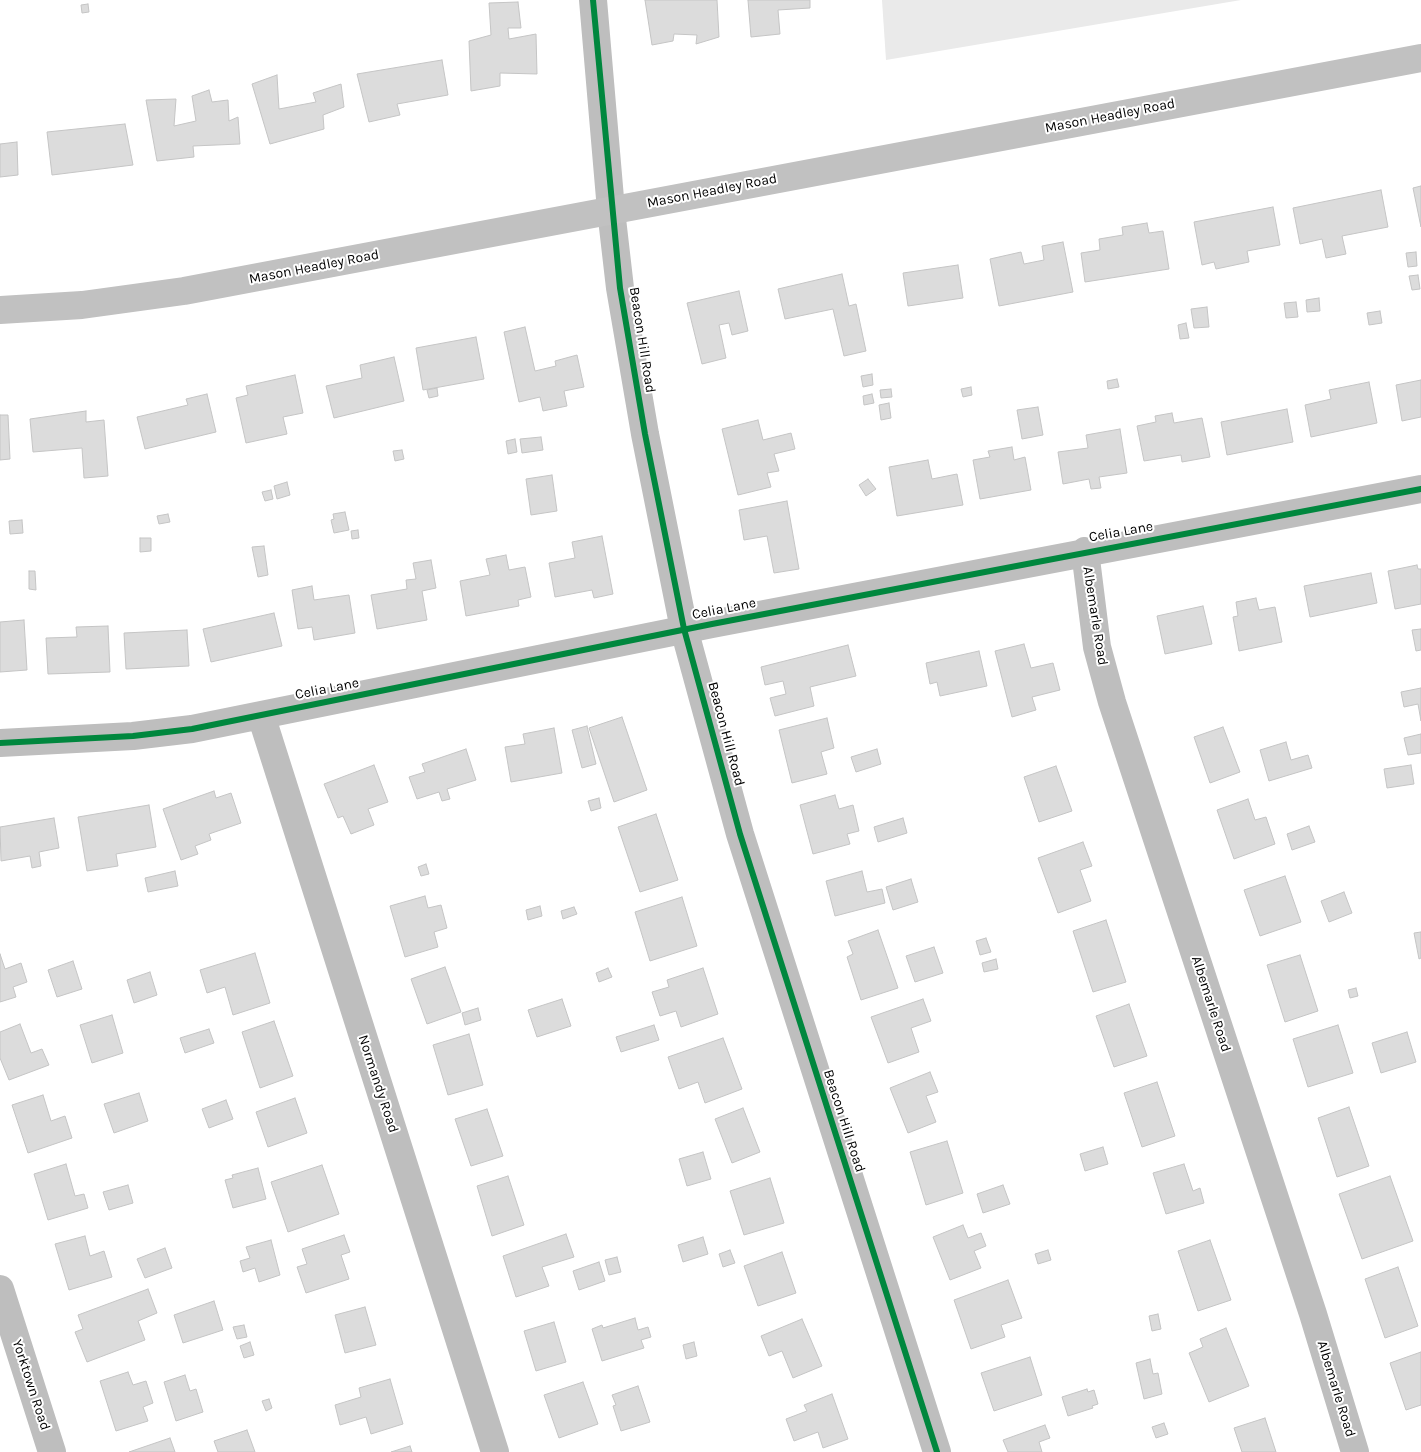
<!DOCTYPE html>
<html>
<head>
<meta charset="utf-8">
<style>
  body { margin:0 }
  canvas { display:block; background:#fff }
</style>
</head>
<body>
<canvas width="1421" height="1452"></canvas>
<script>
const g = document.querySelector('canvas').getContext('2d');
g.lineJoin = 'round';
function paint(path, color) {
  g.fillStyle = color;
  g.fill(path, 'evenodd');
}
function shape(rows) {
  const path = new Path2D();
  for (const r of rows) {
    path.moveTo(r[0], r[1]);
    for (let i = 2; i < r.length; i += 2) path.lineTo(r[i], r[i + 1]);
  }
  return path;
}
function strokePath(path, color, width, dash) {
  g.strokeStyle = color;
  g.lineWidth = width;
  g.lineCap = dash ? 'butt' : 'round';
  g.setLineDash(dash || []);
  g.stroke(path);
}
function drawText(font, color, halo, rows, align = 'center') {
  g.font = font + ' Karla,sans-serif';
  g.lineWidth = 4;
  g.setLineDash([]);
  g.textBaseline = 'middle';
  g.strokeStyle = halo;
  g.fillStyle = color;
  for (const [text, x, y, turn = 0] of rows) {
    g.save();
    g.translate(x, y);
    g.rotate((+turn || 0) * Math.PI / 180);
    g.textAlign = isNaN(turn) ? turn : align;
    if (halo) g.strokeText(text, 0, 0);
    g.fillText(text, 0, 0);
    g.restore();
  }
}
paint(shape([
  [882,0,1241,0,886,60]
]), '#eaeaea');
const building = shape([
  [645,0,717,0,719,37,696,44,697,35,674,34,673,41,652,45,645,0],
  [748,0,810,0,810,8,778,10,780,34,751,37,748,0],
  [518,2,521,28,508,28,509,39,536,34,537,74,500,73,500,86,471,91,469,41,491,35,489,3,518,2],
  [88,4,89,12,82,13,81,5,88,4],
  [442,60,448,95,397,104,400,115,369,122,357,74,442,60],
  [277,75,279,109,316,102,313,93,341,84,344,107,323,115,324,129,270,144,252,84,277,75],
  [209,90,212,102,228,100,229,121,238,117,240,144,193,146,194,157,157,161,146,100,176,99,174,126,196,121,192,96,209,90],
  [125,124,133,165,52,175,47,132,125,124],
  [17,142,18,175,0,177,0,144,17,142],
  [1421,186,1421,227,1413,188,1421,186],
  [1381,190,1388,227,1342,236,1346,254,1326,258,1322,239,1300,244,1293,208,1381,190],
  [1273,207,1280,245,1247,251,1249,262,1216,269,1214,262,1202,265,1194,222,1273,207],
  [1147,223,1149,233,1163,231,1169,269,1085,282,1081,253,1100,250,1099,239,1123,235,1122,227,1147,223],
  [1063,242,1073,292,999,306,990,259,1021,252,1024,264,1044,260,1042,246,1063,242],
  [1416,252,1417,266,1408,267,1406,253,1416,252],
  [958,265,963,298,908,306,903,273,958,265],
  [842,274,849,306,856,304,866,351,844,356,833,309,785,319,778,289,842,274],
  [1418,275,1420,289,1412,290,1409,276,1418,275],
  [739,291,748,331,732,335,729,323,719,325,726,358,702,364,687,303,739,291],
  [1319,298,1320,311,1307,312,1306,300,1319,298],
  [1296,302,1298,317,1286,318,1284,303,1296,302],
  [1207,307,1209,327,1194,328,1191,309,1207,307],
  [1380,311,1382,323,1369,325,1367,313,1380,311],
  [1186,323,1189,338,1180,339,1178,325,1186,323],
  [525,327,535,371,556,366,555,361,577,355,584,387,564,391,567,406,543,411,540,397,519,402,504,332,525,327],
  [476,337,484,379,423,390,416,348,476,337],
  [394,357,404,401,334,418,326,386,362,378,360,365,394,357],
  [872,374,873,385,863,387,861,376,872,374],
  [295,375,303,413,283,417,287,434,246,443,236,398,248,395,246,386,295,375],
  [1117,379,1119,387,1108,389,1107,381,1117,379],
  [1421,380,1421,417,1402,421,1396,385,1421,380],
  [1369,382,1377,423,1311,437,1305,405,1331,399,1329,390,1369,382],
  [971,387,972,395,963,397,961,389,971,387],
  [437,388,438,396,429,398,427,390,437,388],
  [891,389,892,397,881,398,880,390,891,389],
  [207,394,216,432,145,449,137,417,188,405,186,399,207,394],
  [872,394,874,403,864,405,863,396,872,394],
  [889,403,891,418,881,420,879,405,889,403],
  [1038,407,1043,435,1022,439,1017,410,1038,407],
  [1287,409,1293,442,1227,455,1221,422,1287,409],
  [86,411,86,422,104,420,108,476,84,478,82,448,33,452,30,419,86,411],
  [1172,413,1174,423,1202,418,1210,457,1182,462,1181,455,1144,461,1137,426,1156,422,1155,416,1172,413],
  [0,415,8,415,10,459,0,460,0,415],
  [758,420,763,440,791,433,795,449,774,454,779,471,767,473,771,487,738,495,722,429,758,420],
  [1120,429,1127,473,1099,477,1101,488,1091,489,1089,479,1063,484,1058,452,1088,448,1086,435,1120,429],
  [541,437,543,450,522,453,520,439,541,437],
  [515,439,517,452,508,454,506,441,515,439],
  [1012,447,1014,460,1025,457,1031,490,980,499,973,460,990,457,988,451,1012,447],
  [402,450,404,459,395,461,393,451,402,450],
  [928,460,932,479,957,474,963,505,897,516,889,467,928,460],
  [552,475,557,511,531,515,526,479,552,475],
  [868,479,876,489,866,496,859,485,868,479],
  [287,482,290,495,277,499,274,486,287,482],
  [271,490,273,499,265,501,262,492,271,490],
  [787,501,799,569,774,573,767,536,744,540,739,510,787,501],
  [345,512,349,530,334,533,331,520,334,519,333,514,345,512],
  [168,514,170,522,159,524,157,516,168,514],
  [22,520,23,533,10,534,9,521,22,520],
  [358,530,359,538,352,539,351,531,358,530],
  [602,536,613,594,594,598,592,590,555,597,549,563,575,558,572,542,602,536],
  [140,538,151,538,151,551,140,552,140,538],
  [264,546,268,575,258,577,252,547,264,546],
  [506,555,509,570,525,567,531,597,518,600,519,606,466,616,460,581,490,575,486,559,506,555],
  [431,560,436,588,422,591,427,620,377,629,371,595,407,589,406,580,416,579,413,563,431,560],
  [1417,565,1418,569,1421,569,1421,604,1395,609,1388,571,1417,565],
  [29,571,35,571,36,590,29,589,29,571],
  [1371,573,1377,603,1310,617,1304,586,1371,573],
  [312,586,314,600,349,595,355,633,314,640,312,627,298,629,292,590,312,586],
  [1256,598,1259,610,1275,607,1282,642,1239,651,1233,617,1238,616,1236,602,1256,598],
  [1203,606,1212,644,1165,654,1157,616,1203,606],
  [274,613,282,646,211,662,203,629,274,613],
  [24,620,27,670,0,672,0,622,24,620],
  [108,626,110,672,48,674,46,638,77,637,76,627,108,626],
  [1421,629,1421,650,1416,651,1412,630,1421,629],
  [187,630,189,666,126,669,124,633,187,630],
  [1024,644,1031,668,1053,663,1060,690,1032,697,1036,710,1012,717,995,651,1024,644],
  [848,645,856,676,810,687,814,706,775,716,770,698,786,694,783,681,765,685,761,667,848,645],
  [979,651,987,686,940,696,937,682,930,684,926,663,979,651],
  [1421,688,1421,721,1418,704,1404,707,1401,692,1421,688],
  [622,717,647,790,614,802,589,728,622,717],
  [827,718,834,748,821,752,827,774,792,783,779,730,827,718],
  [587,726,596,764,582,768,572,730,587,726],
  [1223,727,1240,772,1210,783,1194,737,1223,727],
  [554,728,562,773,511,782,505,747,525,744,523,734,554,728],
  [1421,734,1421,753,1408,755,1404,738,1421,734],
  [1286,742,1291,760,1308,755,1312,768,1269,781,1260,750,1286,742],
  [466,749,476,780,447,789,450,799,442,801,439,792,417,799,409,777,425,772,422,764,466,749],
  [877,749,881,764,856,772,851,757,877,749],
  [374,765,388,802,368,809,374,825,351,834,343,816,338,818,324,784,374,765],
  [1411,765,1414,784,1387,788,1384,769,1411,765],
  [1056,766,1072,811,1039,822,1024,777,1056,766],
  [214,791,216,798,231,793,241,823,209,834,211,840,195,846,198,854,181,860,163,809,214,791],
  [835,795,839,809,853,805,859,831,847,834,850,844,813,854,800,805,835,795],
  [599,798,601,808,591,811,588,801,599,798],
  [1248,799,1255,820,1266,817,1275,844,1234,859,1217,810,1248,799],
  [149,805,156,847,116,854,118,866,87,871,78,817,149,805],
  [656,814,678,880,640,892,618,827,656,814],
  [54,818,59,848,39,852,41,866,32,868,30,856,1,861,0,827,54,818],
  [903,818,907,833,878,842,874,827,903,818],
  [1309,826,1315,842,1292,850,1287,834,1309,826],
  [1083,842,1092,866,1080,870,1091,901,1058,913,1038,858,1083,842],
  [426,864,429,874,421,876,418,867,426,864],
  [175,871,178,886,148,892,145,878,175,871],
  [862,871,867,892,882,889,885,903,835,916,826,881,862,871],
  [1285,876,1301,922,1260,936,1244,890,1285,876],
  [911,879,918,902,893,910,886,887,911,879],
  [1344,892,1352,913,1329,922,1321,901,1344,892],
  [425,896,428,908,441,905,447,928,434,932,438,947,405,957,390,906,425,896],
  [682,897,697,946,650,961,635,912,682,897],
  [540,906,542,916,528,920,526,910,540,906],
  [574,907,577,914,563,919,561,911,574,907],
  [1106,920,1126,982,1093,992,1073,931,1106,920],
  [878,930,898,988,861,1000,847,957,853,954,848,941,878,930],
  [1421,932,1421,958,1419,959,1414,933,1421,932],
  [986,938,991,952,980,955,976,941,986,938],
  [934,947,943,973,915,982,906,956,934,947],
  [255,953,270,1003,233,1015,225,987,207,993,200,970,255,953],
  [0,954,5,969,21,963,27,982,13,987,16,997,0,1002,0,954],
  [1300,955,1318,1011,1285,1022,1267,965,1300,955],
  [996,959,998,969,984,972,982,963,996,959],
  [73,961,82,989,57,997,48,970,73,961],
  [445,967,461,1012,427,1024,411,979,445,967],
  [608,968,612,977,599,982,596,973,608,968],
  [703,968,718,1014,681,1027,676,1011,660,1016,652,992,669,987,667,980,703,968],
  [150,972,157,995,134,1003,127,980,150,972],
  [1356,988,1358,996,1350,998,1348,990,1356,988],
  [562,999,571,1026,537,1037,528,1010,562,999],
  [923,999,931,1021,911,1028,919,1052,888,1063,871,1017,923,999],
  [1129,1004,1147,1056,1114,1067,1096,1016,1129,1004],
  [478,1008,481,1020,465,1025,462,1013,478,1008],
  [112,1015,123,1053,92,1063,80,1025,112,1015],
  [274,1021,293,1076,260,1088,242,1032,274,1021],
  [20,1024,31,1053,42,1049,49,1065,9,1080,0,1058,0,1032,20,1024],
  [654,1025,659,1040,621,1052,616,1037,654,1025],
  [1338,1025,1353,1073,1308,1087,1293,1039,1338,1025],
  [209,1029,214,1043,185,1053,180,1038,209,1029],
  [1407,1032,1416,1062,1381,1073,1372,1043,1407,1032],
  [469,1034,483,1085,448,1095,433,1045,469,1034],
  [723,1038,742,1089,705,1103,698,1082,679,1089,668,1057,723,1038],
  [930,1072,938,1092,926,1096,936,1122,908,1133,890,1088,930,1072],
  [1157,1082,1175,1136,1142,1147,1124,1093,1157,1082],
  [139,1093,148,1121,114,1133,104,1104,139,1093],
  [43,1095,51,1121,65,1116,72,1138,28,1153,12,1105,43,1095],
  [295,1098,307,1133,268,1147,256,1112,295,1098],
  [226,1100,233,1119,209,1128,202,1109,226,1100],
  [1349,1107,1369,1166,1337,1177,1318,1118,1349,1107],
  [743,1108,760,1152,732,1163,715,1119,743,1108],
  [487,1109,503,1156,471,1166,455,1119,487,1109],
  [947,1141,963,1193,926,1205,910,1152,947,1141],
  [1103,1147,1108,1164,1085,1171,1080,1154,1103,1147],
  [703,1152,711,1179,687,1186,679,1159,703,1152],
  [66,1164,75,1196,84,1194,88,1208,48,1220,34,1174,66,1164],
  [1184,1164,1193,1191,1200,1188,1204,1203,1166,1214,1153,1173,1184,1164],
  [322,1165,339,1214,288,1232,271,1182,322,1165],
  [258,1168,266,1199,233,1208,225,1180,233,1178,232,1175,258,1168],
  [508,1176,524,1225,492,1236,477,1186,508,1176],
  [1390,1176,1413,1241,1362,1259,1339,1194,1390,1176],
  [770,1178,784,1223,744,1235,730,1191,770,1178],
  [128,1185,133,1203,109,1210,103,1192,128,1185],
  [1003,1185,1010,1204,983,1213,977,1194,1003,1185],
  [963,1225,968,1238,981,1233,986,1246,974,1251,981,1268,950,1280,933,1237,963,1225],
  [566,1234,574,1257,542,1267,549,1286,516,1297,503,1256,566,1234],
  [344,1235,350,1252,341,1255,349,1279,306,1293,297,1267,307,1264,302,1249,344,1235],
  [85,1236,90,1256,104,1251,112,1277,69,1290,55,1244,85,1236],
  [703,1237,708,1254,683,1262,678,1245,703,1237],
  [271,1240,280,1275,259,1282,255,1268,243,1272,240,1261,250,1258,246,1247,271,1240],
  [1210,1240,1231,1300,1198,1311,1178,1251,1210,1240],
  [165,1248,172,1268,145,1278,137,1259,165,1248],
  [730,1250,735,1263,723,1267,719,1254,730,1250],
  [1048,1250,1051,1260,1038,1264,1035,1254,1048,1250],
  [782,1252,796,1293,758,1306,744,1266,782,1252],
  [617,1257,621,1272,609,1275,605,1260,617,1257],
  [599,1262,605,1281,579,1290,573,1271,599,1262],
  [1398,1267,1418,1326,1385,1338,1365,1279,1398,1267],
  [1008,1280,1022,1318,1001,1325,1005,1337,971,1349,954,1300,1008,1280],
  [148,1289,157,1313,138,1321,145,1340,87,1362,75,1332,83,1329,78,1315,148,1289],
  [214,1301,223,1330,183,1343,174,1315,214,1301],
  [365,1307,376,1345,345,1353,335,1315,365,1307],
  [1158,1314,1161,1329,1152,1331,1149,1316,1158,1314],
  [635,1318,638,1330,648,1327,651,1337,641,1340,644,1348,602,1361,592,1329,602,1325,603,1328,635,1318],
  [802,1319,822,1366,793,1378,782,1351,769,1356,761,1336,802,1319],
  [554,1322,566,1362,536,1371,524,1331,554,1322],
  [244,1325,247,1337,237,1339,233,1327,244,1325],
  [1226,1328,1249,1386,1209,1402,1189,1353,1203,1347,1200,1339,1226,1328],
  [250,1342,254,1355,244,1358,240,1346,250,1342],
  [694,1342,697,1356,686,1359,683,1345,694,1342],
  [1421,1352,1421,1405,1406,1410,1390,1363,1421,1352],
  [1030,1357,1042,1395,994,1411,981,1373,1030,1357],
  [1150,1359,1153,1374,1158,1373,1162,1394,1144,1399,1136,1363,1150,1359],
  [128,1372,133,1385,146,1381,153,1403,143,1407,148,1421,116,1431,100,1381,128,1372],
  [185,1375,190,1391,196,1389,203,1412,176,1421,164,1382,185,1375],
  [390,1379,403,1424,371,1434,366,1417,340,1425,335,1405,361,1397,359,1388,390,1379],
  [583,1382,598,1424,559,1438,544,1395,583,1382],
  [638,1386,650,1422,621,1431,613,1406,616,1405,612,1395,638,1386],
  [1087,1389,1088,1392,1094,1390,1098,1404,1092,1406,1093,1408,1068,1416,1062,1397,1087,1389],
  [832,1394,848,1439,823,1448,818,1432,794,1441,786,1419,807,1411,804,1405,832,1394],
  [269,1399,272,1408,266,1411,262,1401,269,1399],
  [1265,1418,1276,1452,1242,1452,1234,1428,1265,1418],
  [1164,1423,1168,1434,1156,1438,1152,1427,1164,1423],
  [1045,1425,1050,1438,1039,1442,1042,1452,1008,1452,1003,1440,1045,1425],
  [247,1430,255,1452,218,1452,214,1441,247,1430],
  [170,1438,175,1452,129,1452,170,1438],
  [410,1446,412,1452,391,1452,410,1446]
]);
paint(building, '#dcdcdc');
strokePath(building, '#c5c5c5', 1);
strokePath(shape([
  [593,0,611,210],
  [1085,551,1097,647,1112,702,1313,1314,1355,1452],
  [261,715,495,1452],
  [0,743,133,736,192,729,712,624,1421,489],
  [0,1289,52,1452]
]), '#bebebe', 28);
strokePath(shape([
  [611,210,620,288,645,434,684,629,740,834,937,1452]
]), '#bebebe', 28);
strokePath(shape([
  [0,310,82,305,184,291,1421,58]
]), '#c1c1c1', 28);
strokePath(shape([
  [593,0,620,288,645,434,684,629,740,834,937,1452],
  [0,743,133,736,192,729,712,624,1421,489]
]), '#00873e', 6);
drawText('14px', '#000', '#fff', [
  ["Mason Headley Road",1110,116,-11],
  ["Mason Headley Road",712,191,-11],
  ["Mason Headley Road",314,267,-11],
  ["Beacon Hill Road",642,340,81],
  ["Celia Lane",1121,532,-10],
  ["Celia Lane",724,609,-11],
  ["Albemarle Road",1095,616,81],
  ["Celia Lane",327,689,-11],
  ["Beacon Hill Road",726,734,75],
  ["Albemarle Road",1211,1004,72],
  ["Normandy Road",378,1084,72],
  ["Beacon Hill Road",844,1121,72],
  ["Yorktown Road",31,1385,72],
  ["Albemarle Road",1336,1389,73]
]);
</script>
</body>
</html>
